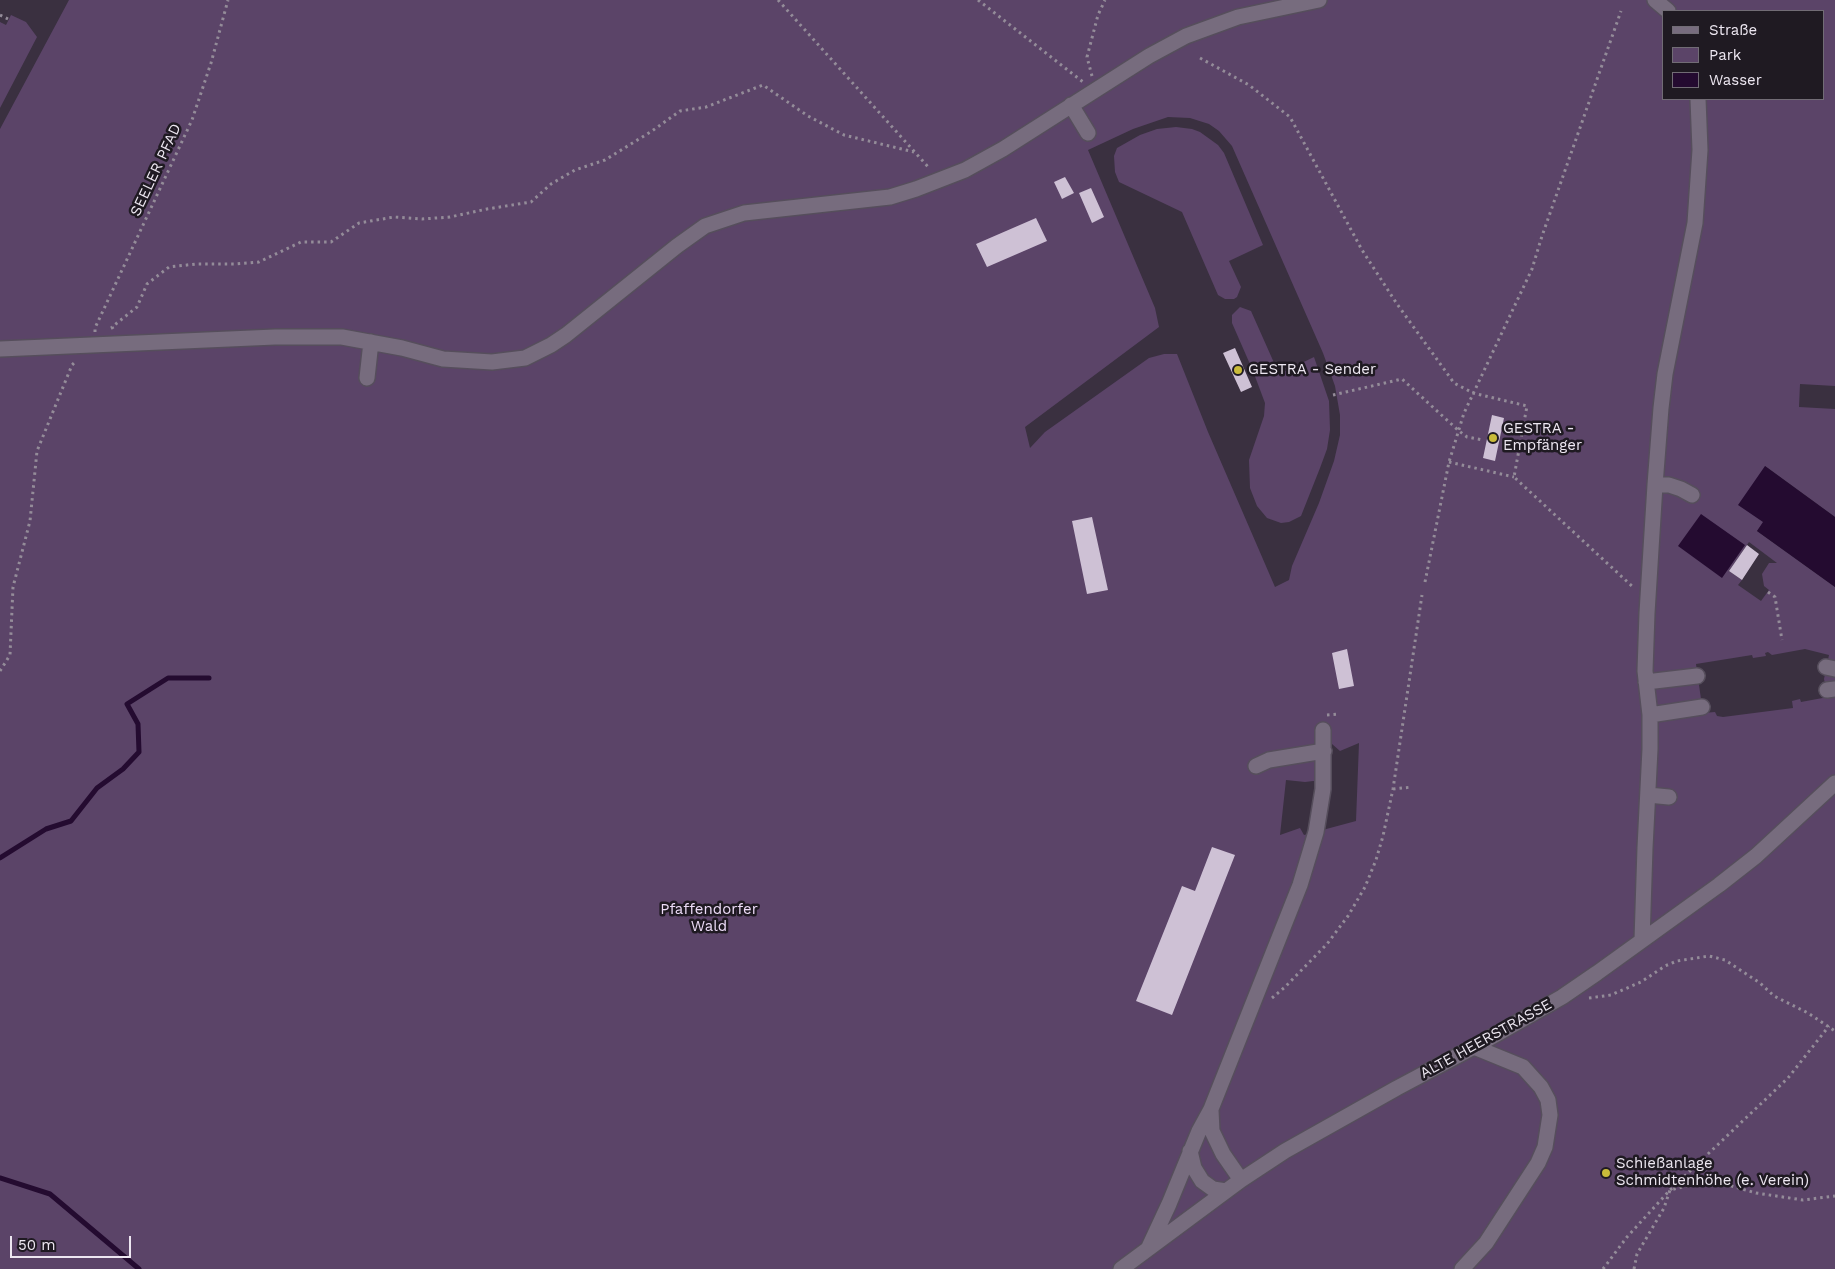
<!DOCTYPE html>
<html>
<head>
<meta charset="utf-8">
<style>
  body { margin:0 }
  #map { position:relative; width:1835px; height:1269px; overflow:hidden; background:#3a3040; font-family:"Work Sans",sans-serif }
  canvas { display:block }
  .legend { position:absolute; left:1662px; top:10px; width:162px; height:90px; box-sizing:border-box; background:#1f1a22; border:1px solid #716c75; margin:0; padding:6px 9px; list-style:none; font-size:15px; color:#ede7f1 }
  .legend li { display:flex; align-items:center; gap:10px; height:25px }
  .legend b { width:25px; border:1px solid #716c75 }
  .scale { position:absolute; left:10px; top:1236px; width:121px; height:22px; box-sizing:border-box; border:2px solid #ede7f1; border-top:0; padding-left:6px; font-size:15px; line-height:18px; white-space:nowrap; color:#ede7f1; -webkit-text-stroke:4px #1f1a22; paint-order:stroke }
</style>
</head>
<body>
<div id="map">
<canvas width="1835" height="1269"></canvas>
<ul class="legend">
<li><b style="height:6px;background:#776c7e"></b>Straße</li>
<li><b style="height:14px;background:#5b4468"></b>Park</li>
<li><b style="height:14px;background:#240b30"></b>Wasser</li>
</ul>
<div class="scale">50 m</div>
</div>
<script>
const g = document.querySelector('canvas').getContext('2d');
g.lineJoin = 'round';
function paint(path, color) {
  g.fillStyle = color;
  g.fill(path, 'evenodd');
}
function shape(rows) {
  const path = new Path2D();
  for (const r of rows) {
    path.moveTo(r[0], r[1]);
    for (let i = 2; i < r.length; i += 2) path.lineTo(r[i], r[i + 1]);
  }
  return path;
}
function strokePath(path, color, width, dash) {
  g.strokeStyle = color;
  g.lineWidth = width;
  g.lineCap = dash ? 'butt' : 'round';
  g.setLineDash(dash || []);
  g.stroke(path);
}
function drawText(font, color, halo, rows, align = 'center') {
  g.font = font + ' "Work Sans",sans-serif';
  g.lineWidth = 5;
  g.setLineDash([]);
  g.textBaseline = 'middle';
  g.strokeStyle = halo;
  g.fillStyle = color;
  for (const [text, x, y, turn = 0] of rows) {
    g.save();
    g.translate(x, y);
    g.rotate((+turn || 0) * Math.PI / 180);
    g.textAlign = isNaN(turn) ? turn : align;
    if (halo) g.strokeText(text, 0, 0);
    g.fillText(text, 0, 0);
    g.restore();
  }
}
paint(shape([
  [69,0,1835,0,1835,386,1800,384,1799,407,1835,409,1835,517,1765,466,1763,523,1757,531,1835,587,1835,1269,0,1269,0,129],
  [1664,11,1824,11,1824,99,1664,99],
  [1168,117,1190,118,1209,124,1219,131,1232,146,1323,353,1335,386,1340,415,1340,435,1334,461,1319,503,1292,566,1289,580,1275,587,1208,432,1177,354,1164,354,1149,358,1045,432,1030,448,1025,427,1159,327,1155,308,1088,150,1133,129],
  [1749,542,1777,563,1769,563,1762,574,1764,586,1769,590,1761,601,1738,585,1742,580,1729,571],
  [1805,649,1829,655,1824,679,1828,697,1801,702,1800,699,1792,701,1793,708,1723,717,1717,716,1715,712,1703,713,1696,664,1752,655,1753,658,1766,656,1765,653,1768,652,1772,655],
  [1359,743,1356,821,1304,835,1300,828,1280,835,1286,780,1305,782,1313,781,1323,782,1325,745,1332,744,1340,751],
  [11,15,26,22,37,37,0,108,0,22,6,25],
  [1176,127,1192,129,1200,132,1218,145,1224,153,1263,245,1229,261,1241,287,1237,297,1234,299,1225,299,1218,295,1182,212,1119,182,1115,172,1114,156,1117,148,1140,135,1157,129],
  [1240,307,1251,311,1279,374,1314,357,1329,401,1330,430,1327,449,1320,468,1301,516,1289,522,1281,523,1267,518,1257,506,1250,488,1249,460,1264,416,1265,403,1253,371,1232,323,1232,315]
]), '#5b4468');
paint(shape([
  [1765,466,1835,517,1835,587,1757,531,1763,522,1738,505],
  [1701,514,1745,545,1722,578,1678,546]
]), '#240b30');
strokePath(shape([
  [0,858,46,829,71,821,97,788,123,769,139,752,138,724,127,704,168,678,209,678],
  [0,1178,50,1194,139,1269]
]), '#240b30', 5);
paint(shape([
  [1065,177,1074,193,1062,199,1054,182],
  [1091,188,1104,217,1092,223,1079,193],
  [1036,218,1047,241,987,267,976,244],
  [1235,348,1252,387,1241,392,1223,353],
  [1492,415,1504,418,1495,461,1483,458],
  [1092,517,1108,590,1087,594,1072,521],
  [1747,545,1759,554,1742,580,1729,571],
  [1347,649,1354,686,1339,689,1332,653],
  [1212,847,1235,855,1172,1015,1136,1001,1182,886,1195,891]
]), '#cec1d5');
const minor = shape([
  [1655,0,1668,11],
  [1071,105,1088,133],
  [0,349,275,337,342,337,402,348,443,359,492,362,525,358,551,345,566,335,677,246,705,226,744,213,890,197,916,189,965,170,1003,149,1149,56,1186,36,1238,17,1319,0],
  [367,378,371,342],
  [1655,485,1669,485,1681,489,1692,495],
  [1826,667,1835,669],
  [1646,682,1697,676],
  [1827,690,1835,689],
  [1650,715,1702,707],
  [1256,766,1269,760,1324,751],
  [1648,795,1669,797],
  [1642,940,1645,848,1650,749,1650,715,1645,671,1647,613,1655,485,1661,408,1665,374,1695,223,1700,150,1698,99],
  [1211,1110,1212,1131,1223,1154,1241,1180],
  [1190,1151,1194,1168,1202,1181,1213,1189,1226,1191],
  [1149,1247,1169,1204,1199,1131,1211,1109,1300,885,1316,832,1323,789,1323,730],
  [1121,1269,1241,1180,1285,1151,1397,1088,1474,1047,1562,997,1597,973,1719,885,1756,856,1835,783],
  [1462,1269,1486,1243,1538,1163,1545,1147,1550,1115,1548,1100,1541,1087,1523,1067,1474,1047]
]);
strokePath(minor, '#564e5c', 18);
strokePath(shape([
  [778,0,930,169],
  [978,0,1083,82],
  [0,15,8,19],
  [1200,58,1249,85,1290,117,1362,250,1397,304,1454,383,1473,393,1527,406,1514,477,1634,588],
  [1092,76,1087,57,1098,15,1105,0],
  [113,329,112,327,137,307,147,284,169,267,196,264,235,264,259,262,301,242,331,242,359,223,394,217,422,219,450,217,487,209,531,202,551,184,575,170,605,160,652,131,680,111,706,107,763,85,808,116,844,135,914,152],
  [95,332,95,328,192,120,211,63,228,0],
  [1333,395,1402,379,1459,431,1467,437,1483,440],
  [1449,462,1514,477],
  [1425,582,1449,462,1464,413,1532,269,1542,236,1621,11],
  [1768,592,1775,597,1782,640],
  [0,671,10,655,13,587,30,521,37,451,72,365,76,361],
  [1327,715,1339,714],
  [1393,789,1412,787],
  [1272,998,1285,987,1327,944,1348,916,1365,887,1376,860,1383,836,1393,789,1422,595],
  [1589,998,1611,995,1641,982,1665,966,1677,961,1709,956,1725,960,1760,983,1774,996,1808,1013,1835,1031],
  [1603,1269,1627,1237,1670,1190,1788,1078,1829,1026],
  [1634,1269,1637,1254,1664,1208,1670,1190,1691,1185,1721,1183,1756,1193,1803,1200,1835,1196]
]), '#948c99', 3, [2.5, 4]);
strokePath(minor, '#776c7e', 15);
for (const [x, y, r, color] of [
  [1238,370,5,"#c9bb3a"],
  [1493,438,5,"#c9bb3a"],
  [1606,1173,5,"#c9bb3a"]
]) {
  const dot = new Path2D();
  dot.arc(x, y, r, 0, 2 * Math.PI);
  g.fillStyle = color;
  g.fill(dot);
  strokePath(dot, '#1f1a22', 2);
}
drawText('15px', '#ede7f1', '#1f1a22', [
  ["SEELER PFAD",156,170,-65],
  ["ALTE HEERSTRASSE",1486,1039,-29]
]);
drawText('15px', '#ede7f1', '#1f1a22', [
  ["GESTRA - Sender",1248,370],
  ["GESTRA -",1503,429],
  ["Empfänger",1503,446],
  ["Schießanlage",1616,1164],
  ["Schmidtenhöhe (e. Verein)",1616,1181]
], 'left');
drawText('15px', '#eddcf8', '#1f1a22', [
  ["Pfaffendorfer",709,910],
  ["Wald",709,927]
]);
</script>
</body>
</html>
